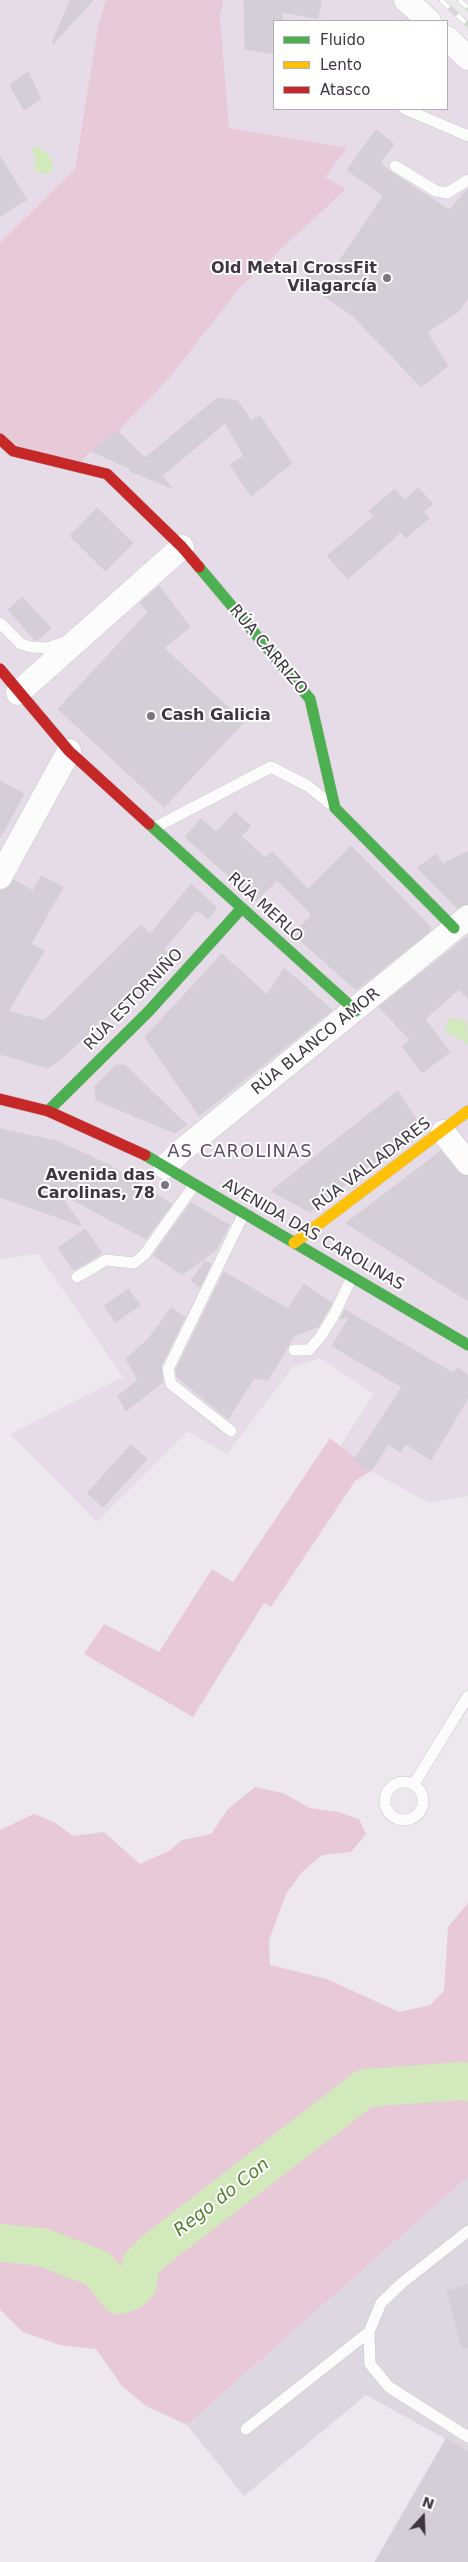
<!DOCTYPE html>
<html>
<head>
<meta charset="utf-8">
<style>
  body { margin:0 }
  #map { position:relative; width:468px; height:2562px; overflow:hidden; background:#ede8ee; font-family:"DejaVu Sans",sans-serif }
  canvas { display:block }
  .legend { position:absolute; left:273px; top:20px; width:175px; height:90px; box-sizing:border-box; background:#fff; border:1px solid #b2aeb4; margin:0; padding:6px 9px; list-style:none; font-size:15px; color:#3f3543 }
  .legend li { display:flex; align-items:center; gap:10px; height:25px }
  .legend b { width:25px; border:1px solid #b2aeb4 }
  .north { position:absolute; left:398px; top:2492px; width:50px; height:50px; -webkit-text-stroke:4px #fff; paint-order:stroke; rotate:20deg; font-size:14px; font-weight:700; line-height:20px; text-align:center; color:#3f3543 }
  .north::after { content:''; display:block; margin:auto; width:18px; height:22px; background:#3f3543; clip-path:polygon(50% 0,100% 100%,50% 72%,0 100%) }
</style>
</head>
<body>
<div id="map">
<canvas width="468" height="2562"></canvas>
<ul class="legend">
<li><b style="height:6px;background:#4caf50"></b>Fluido</li>
<li><b style="height:6px;background:#ffc107"></b>Lento</li>
<li><b style="height:6px;background:#c62828"></b>Atasco</li>
</ul>
<div class="north">N</div>
</div>
<script>
const g = document.querySelector('canvas').getContext('2d');
g.lineJoin = 'round';
function paint(path, color) {
  g.fillStyle = color;
  g.fill(path, 'evenodd');
}
function shape(rows) {
  const path = new Path2D();
  for (const r of rows) {
    if (r.length === 3) {
      path.moveTo(r[0] + r[2], r[1]);
      path.arc(r[0], r[1], r[2], 0, 2 * Math.PI);
      continue;
    }
    path.moveTo(r[0], r[1]);
    for (let i = 2; i < r.length; i += 2) path.lineTo(r[i], r[i + 1]);
  }
  return path;
}
function strokePath(path, color, width, dash) {
  g.strokeStyle = color;
  g.lineWidth = width;
  g.lineCap = dash ? 'butt' : 'round';
  g.setLineDash(dash || []);
  g.stroke(path);
}
function drawText(font, color, halo, rows, align = 'center') {
  g.font = font + ' "DejaVu Sans",sans-serif';
  g.lineWidth = 4;
  g.setLineDash([]);
  g.textBaseline = 'middle';
  g.strokeStyle = halo;
  g.fillStyle = color;
  for (const [text, x, y, turn = 0] of rows) {
    g.save();
    g.translate(x, y);
    g.rotate((+turn || 0) * Math.PI / 180);
    g.textAlign = isNaN(turn) ? turn : align;
    if (halo) g.strokeText(text, 0, 0);
    g.fillText(text, 0, 0);
    g.restore();
  }
}
paint(shape([
  [0,0,411,0,433,21,274,21,274,109,447,109,447,35,468,55,468,1496,429,1503,336,1452,374,1394,320,1358,293,1367,227,1454,188,1431,97,1522,10,1434,123,1377,38,1254,0,1259]
]), '#e6dce8');
paint(shape([
  [468,2177,468,2562,375,2562,446,2439,366,2395,244,2496,187,2425]
]), '#ddd8df');
paint(shape([
  [106,0,223,0,220,17,229,128,347,148,325,177,346,189,241,286,170,377,118,431,91,451,76,467,0,439,0,243,75,169,98,27],
  [330,1438,371,1471,355,1481,271,1607,264,1603,193,1717,84,1654,104,1624,159,1652,212,1569,233,1582],
  [255,1787,283,1793,310,1808,338,1812,359,1819,366,1834,351,1852,322,1855,303,1871,286,1894,269,1940,270,1965,327,1979,399,2012,430,2005,444,1991,448,1927,468,1903,468,2177,187,2425,146,2406,122,2386,96,2349,60,2345,23,2332,0,2310,0,1830,34,1814,54,1822,73,1836,104,1832,140,1864,169,1851,182,1840,211,1834,228,1809]
]), '#e8c9d7');
paint(shape([
  [37,146,48,154,52,162,54,167,48,174,39,173,34,168,35,157,32,150],
  [451,1018,466,1021,468,1044,446,1031,446,1023]
]), '#d1e9bb');
strokePath(shape([
  [0,2243,42,2247,98,2269,119,2295,131,2291,138,2284,141,2264,154,2251,365,2088,462,2081,468,2082]
]), '#d1e9bb', 38);
const building = shape([
  [70,0,93,0,53,44,52,43,70,0],
  [244,0,321,0,318,19,282,12,282,21,274,21,274,54,245,49,244,0],
  [28,72,41,99,24,110,10,85,28,72],
  [376,130,394,144,380,163,391,172,449,210,468,189,468,298,458,312,427,332,448,366,421,387,353,316,304,282,313,265,330,275,383,196,347,170,376,130],
  [0,156,27,200,0,216,0,156],
  [217,398,238,401,251,421,260,416,292,463,251,496,230,465,244,456,225,423,162,476,172,488,130,471,131,469,91,451,118,431,145,458,217,398],
  [418,488,433,504,423,512,429,518,406,538,401,532,348,579,327,556,374,516,369,511,395,489,405,500,418,488],
  [97,508,133,543,105,571,70,536,97,508],
  [159,586,190,627,164,648,244,722,164,807,58,709,148,612,140,603,159,586],
  [22,597,51,628,38,640,35,640,8,610,22,597],
  [0,781,24,794,0,838,0,781],
  [235,812,251,826,241,836,265,858,272,852,308,889,351,846,430,926,430,931,356,990,293,934,312,915,277,880,256,901,185,837,201,819,216,832,235,812],
  [468,851,468,904,457,908,417,868,436,854,443,864,468,851],
  [41,876,63,887,31,944,44,951,8,1011,44,1021,141,925,150,934,191,884,217,908,208,919,197,910,164,949,172,957,61,1059,48,1068,0,1054,0,891,8,888,14,880,33,891,41,876],
  [468,936,468,999,459,989,425,1019,450,1052,422,1073,402,1046,410,1040,379,1007,468,936],
  [222,954,267,995,284,968,332,1010,199,1116,145,1037,222,954],
  [116,1065,125,1065,187,1125,175,1133,96,1100,95,1086,116,1065],
  [398,1091,421,1127,310,1212,271,1191,398,1091],
  [0,1129,57,1141,107,1164,172,1204,146,1239,58,1192,82,1226,0,1197,0,1129],
  [441,1151,458,1172,468,1176,468,1301,346,1223,441,1151],
  [191,1203,229,1225,216,1250,182,1275,153,1255,191,1203],
  [85,1229,102,1253,74,1270,58,1248,85,1229],
  [205,1261,211,1264,200,1287,191,1281,205,1261],
  [224,1272,288,1309,304,1284,332,1303,318,1327,295,1335,268,1380,254,1378,228,1419,177,1377,176,1370,224,1272],
  [128,1289,140,1305,116,1322,104,1306,128,1289],
  [171,1308,185,1317,161,1366,163,1382,126,1411,118,1396,138,1380,126,1359,149,1338,171,1308],
  [345,1310,453,1373,458,1367,468,1376,468,1398,431,1460,406,1444,400,1452,388,1444,371,1471,354,1460,402,1387,332,1346,350,1316,340,1319,345,1310],
  [131,1445,147,1459,103,1507,87,1493,131,1445],
  [468,2285,468,2348,462,2348,447,2291,468,2285],
  [446,2439,468,2452,468,2562,375,2562,446,2439]
]);
paint(building, '#d4cfd6');
strokePath(building, '#d4ced6', 1);
const lane = shape([
  [405,109,468,136],
  [395,166,436,191,447,193,468,180],
  [0,623,21,644,31,647,48,648,65,642],
  [154,828,271,767,308,786,329,803],
  [77,1277,106,1260,134,1263,144,1255,195,1184],
  [294,1350,309,1350,321,1336,334,1315,352,1277],
  [231,1431,171,1384,168,1369,244,1213],
  [404,1801,19],
  [414,1784,468,1696],
  [468,2231,402,2283,381,2303,369,2332,370,2364,389,2387,468,2437],
  [246,2429,369,2332]
]);
const street = shape([
  [406,0,429,21],
  [447,38,468,58],
  [18,693,182,547],
  [0,877,69,751],
  [443,1132,468,1163],
  [165,1167,180,1152,468,917]
]);
const fast = shape([
  [199,567,310,699,335,808,454,928],
  [149,824,356,1011],
  [48,1111,149,1011,241,909],
  [145,1155,468,1345]
]);
const slow = shape([
  [294,1243,468,1111]
]);
const jam = shape([
  [0,439,13,451,107,474,182,547,199,567],
  [0,669,69,751,149,824],
  [0,1099,48,1111,145,1155]
]);
strokePath(lane, '#cbc5cc', 12);
strokePath(street, '#cbc5cc', 25);
strokePath(fast, '#d1c5d3', 12);
strokePath(slow, '#d1c5d3', 12);
strokePath(jam, '#d1c5d3', 12);
strokePath(lane, '#fcfcfc', 11);
strokePath(street, '#fcfcfc', 24);
strokePath(fast, '#4caf50', 11);
strokePath(slow, '#ffc107', 11);
strokePath(jam, '#c62828', 11);
const rail = shape([
  [441,0,468,25],
  [459,0,468,8]
]);
strokePath(rail, '#d8d7d8', 5.5);
strokePath(rail, '#fff', 4, [11]);
for (const [x, y, r, color] of [
  [387,278,5,"#7c747f"],
  [151,716,5,"#7c747f"],
  [165,1185,5,"#7c747f"]
]) {
  const dot = new Path2D();
  dot.arc(x, y, r, 0, 2 * Math.PI);
  g.fillStyle = color;
  g.fill(dot);
  strokePath(dot, '#fff', 2);
}
drawText('bold 16px', '#3f3543', '#fff', [
  ["Old Metal CrossFit",377,269],
  ["Vilagarcía",377,287],
  ["Cash Galicia",161,716,"left"],
  ["Avenida das",155,1176],
  ["Carolinas, 78",155,1194]
], 'right');
drawText('16px', '#3f3543', '#fff', [
  ["RÚA CARRIZO",268,650,50],
  ["RÚA MERLO",265,908,42],
  ["RÚA ESTORNIÑO",134,1000,-46],
  ["RÚA BLANCO AMOR",316,1042,-39],
  ["RÚA VALLADARES",372,1165,-37],
  ["AVENIDA DAS CAROLINAS",313,1235,30]
]);
g.letterSpacing = '1px';
drawText('18px', '#5e4d65', '#fff', [
  ["AS CAROLINAS",240,1152]
]);
g.letterSpacing = '0px';
drawText('italic 18px', '#53812e', '#fff', [
  ["Rego do Con",222,2198,-38]
]);
</script>
</body>
</html>
